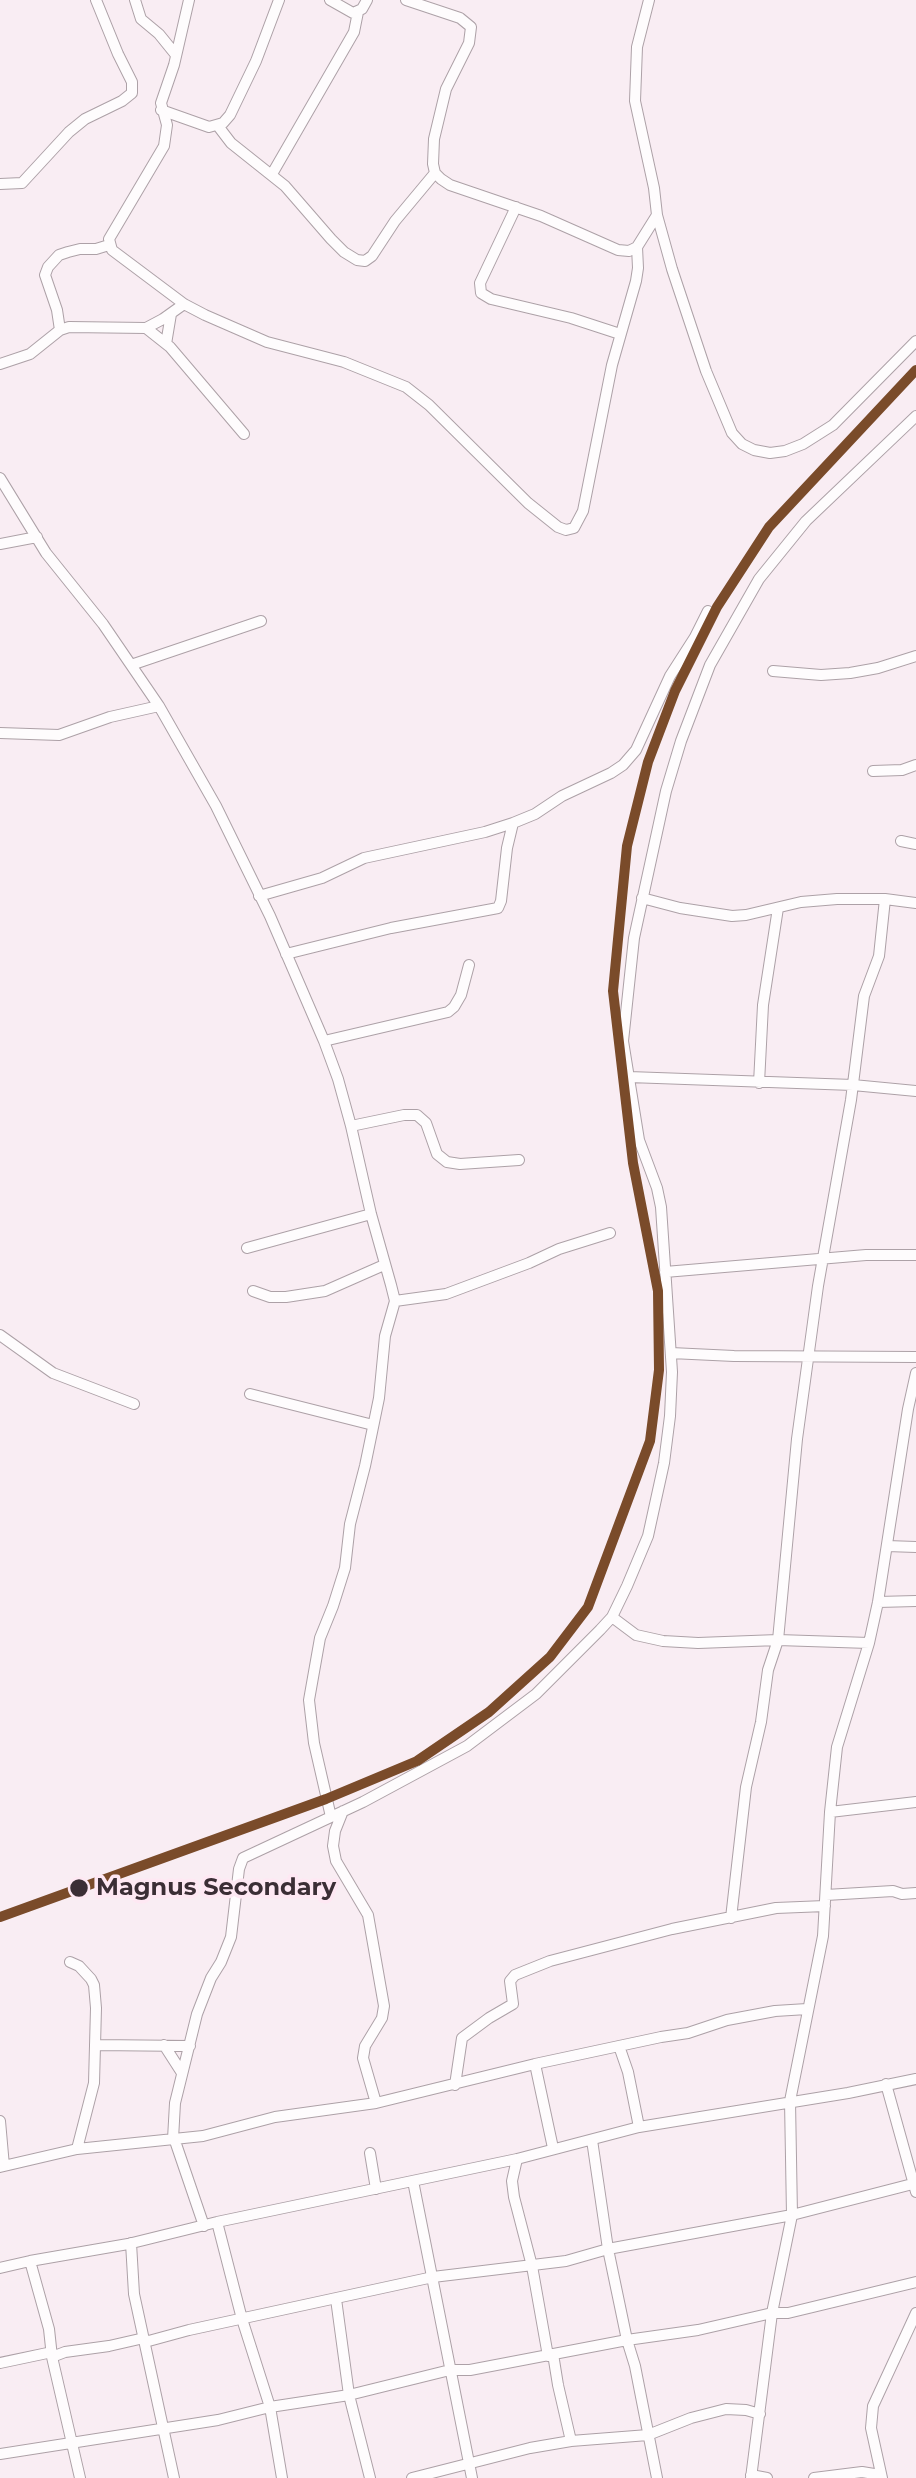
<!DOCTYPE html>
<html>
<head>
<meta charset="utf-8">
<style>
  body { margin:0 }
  canvas { display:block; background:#f9edf3 }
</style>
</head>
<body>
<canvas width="916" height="2478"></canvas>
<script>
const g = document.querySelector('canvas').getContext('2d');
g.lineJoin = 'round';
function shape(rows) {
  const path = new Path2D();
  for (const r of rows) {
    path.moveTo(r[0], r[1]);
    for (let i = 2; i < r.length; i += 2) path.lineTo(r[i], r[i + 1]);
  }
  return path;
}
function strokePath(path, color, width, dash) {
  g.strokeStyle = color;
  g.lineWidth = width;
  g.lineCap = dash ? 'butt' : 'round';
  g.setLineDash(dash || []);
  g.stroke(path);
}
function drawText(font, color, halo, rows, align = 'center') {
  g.font = font + ' Montserrat,sans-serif';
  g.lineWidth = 7;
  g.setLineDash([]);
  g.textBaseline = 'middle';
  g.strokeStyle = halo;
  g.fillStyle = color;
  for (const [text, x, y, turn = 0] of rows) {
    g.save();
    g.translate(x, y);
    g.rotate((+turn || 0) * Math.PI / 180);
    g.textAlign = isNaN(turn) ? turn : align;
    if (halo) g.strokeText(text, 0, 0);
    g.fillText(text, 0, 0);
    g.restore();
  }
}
const minor = shape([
  [135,0,141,19,159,34,176,55],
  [189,0,174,65,161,103,167,125,164,146,109,239,112,250,184,304,205,315,267,342,344,362,406,387,429,405,528,503,558,527,566,530,574,528,583,511,612,365,636,281,638,268,637,247],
  [330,0,353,13,362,9,367,0],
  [406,0,460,18,471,27,469,43,446,89,434,139,433,164,435,173,441,179,450,185,541,216,618,250,629,251,637,247,657,215],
  [649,0,637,47,635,101,654,188,657,215,672,269,706,371,732,433,742,444,754,450,770,453,785,451,803,444,833,425,916,341],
  [161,110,209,127,223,123,230,115,256,61,279,0],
  [218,126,231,143,285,186,331,239,344,252,357,260,365,261,372,256,395,221,435,173],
  [272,174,354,32,358,12],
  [0,184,22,183,69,132,85,119,122,101,132,93,132,82,118,54,96,0],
  [516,207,480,283,481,293,491,299,571,318,620,334],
  [146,328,170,347,244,434],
  [60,330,57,310,45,275,48,267,59,255,68,252,80,249,96,249,109,245],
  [166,344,171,314],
  [0,364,30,354,60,330,69,327,146,328,163,319,184,304],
  [0,478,46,553,103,624,159,706,216,806,270,916,324,1041,338,1079,351,1126,371,1214,391,1285,395,1301,385,1336,379,1398,365,1466,350,1524,345,1568,333,1606,320,1638,309,1700,314,1743,331,1817],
  [0,544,37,537],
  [131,665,261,621],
  [773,671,821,675,850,673,878,668,916,656],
  [0,733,59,735,110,717,159,706],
  [873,771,902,770,916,765],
  [901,841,916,844],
  [259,896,322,878,364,858,485,832,513,823,535,814,562,796,611,773,623,765,636,750,670,676,695,637,708,611],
  [642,898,680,908,732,916,746,915,801,902,837,899,885,899,916,903],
  [286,954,391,928,498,908,501,901,507,848,513,823],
  [324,1041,448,1012,454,1007,461,995,469,965],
  [629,1077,853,1085,916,1091],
  [759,1083,763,1005,778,908],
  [351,1126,404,1115,417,1115,426,1123,437,1154,447,1162,460,1164,519,1160],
  [247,1248,371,1214],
  [665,1272,866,1255,916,1255],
  [253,1291,270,1297,286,1297,325,1291,384,1265],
  [395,1301,446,1294,529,1263,559,1249,610,1233],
  [0,1335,53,1373,134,1404],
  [671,1353,734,1356,916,1357],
  [250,1394,373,1425],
  [887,1546,916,1547],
  [878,1602,916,1601],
  [612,1617,636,1635,663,1641,698,1643,778,1640,869,1643],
  [343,1811,335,1831,333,1846,336,1861,368,1915,384,2006,382,2018,365,2046,363,2058,376,2103],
  [830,1812,916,1802],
  [826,1895,893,1891,902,1894,916,1893],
  [731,1918,746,1787,761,1722,768,1670,778,1640,797,1439,818,1286,851,1100,864,996,879,956,885,899],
  [70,1962,79,1966,91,1979,94,1985,96,2008,94,2083,77,2149],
  [96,2045,190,2046],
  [164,2045,182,2073],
  [619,2046,628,2072,639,2127],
  [535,2064,553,2148],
  [886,2084,916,2192],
  [455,2085,462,2038,489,2018,513,2004,510,1981,515,1975,550,1961,672,1929,776,1908,825,1906],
  [0,2121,4,2166],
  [174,2138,204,2226],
  [173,2139,175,2103,197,2014,211,1978,221,1962,231,1937,239,1869,243,1858,363,1802,467,1746,536,1694,600,1630,612,1617,627,1586,648,1536,664,1463,670,1416,672,1372,661,1207,657,1188,639,1140,623,1041,634,938,666,791,681,741,710,665,759,579,806,521,916,416],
  [592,2140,608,2249,627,2340,635,2366,657,2478],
  [370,2153,376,2189],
  [517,2159,512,2181,514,2197,532,2266,548,2356],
  [0,2167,77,2149,203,2136,275,2117,376,2103,535,2064,661,2037,688,2033,727,2020,775,2011,807,2009],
  [413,2181,472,2478],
  [217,2222,242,2319,270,2407,282,2478],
  [131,2243,134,2294,174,2478],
  [30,2261,49,2329,52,2357,80,2478],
  [0,2268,30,2261,128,2244,217,2222,517,2159,639,2127,848,2093,916,2079],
  [336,2299,349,2395,370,2478],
  [145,2342,189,2330,433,2277,566,2261,608,2249,792,2215,916,2183],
  [553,2354,558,2385,571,2441],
  [52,2357,65,2352,109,2346,144,2338],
  [0,2363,52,2352],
  [0,2454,218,2420,270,2407,349,2395,450,2370,470,2370,627,2340,698,2330,772,2313,788,2313,916,2282],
  [751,2475,767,2478],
  [412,2478,530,2448,571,2441,648,2435,691,2418,726,2409,746,2410,760,2414],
  [751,2478,772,2313,792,2215,790,2101,823,1936,830,1812,837,1747,869,1643,878,1602,908,1409,916,1373],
  [814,2478,862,2472,874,2474,878,2478],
  [882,2478,871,2428,873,2406,916,2313]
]);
strokePath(minor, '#ada1a7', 12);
strokePath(minor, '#fefcfd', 10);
strokePath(shape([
  [0,1917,326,1799,417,1761,489,1712,550,1657,588,1607,650,1441,659,1370,658,1291,633,1163,613,991,627,846,648,762,675,691,717,607,769,527,916,370]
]), '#7a4b2a', 10);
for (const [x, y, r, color] of [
  [79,1888,10,"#3b2e35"]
]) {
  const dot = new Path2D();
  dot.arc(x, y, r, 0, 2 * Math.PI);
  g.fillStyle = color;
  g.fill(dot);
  strokePath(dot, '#fee8f3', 2.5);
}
drawText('bold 24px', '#3b2e35', '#fee8f3', [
  ["Magnus Secondary",96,1888]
], 'left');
</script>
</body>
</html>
